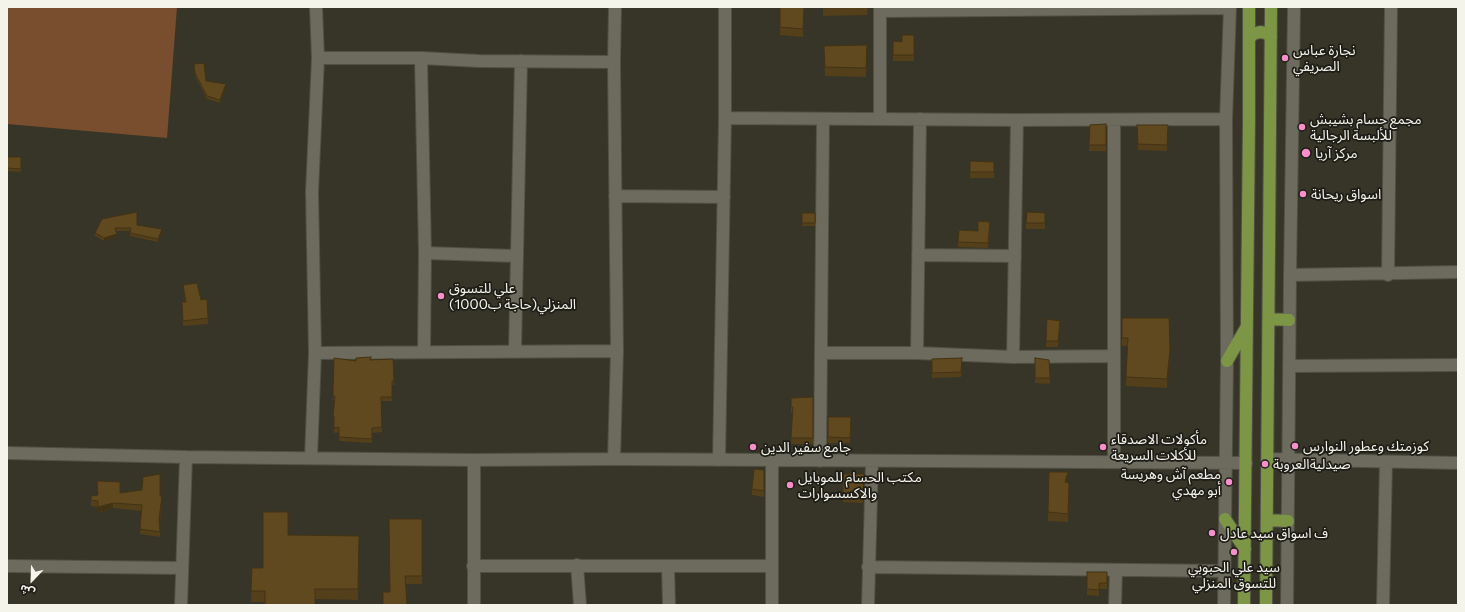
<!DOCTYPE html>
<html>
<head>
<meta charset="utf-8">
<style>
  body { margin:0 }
  #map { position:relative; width:1465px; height:612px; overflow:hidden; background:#363528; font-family:Commissioner,"Noto Sans Arabic",sans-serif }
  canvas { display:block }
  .frame { position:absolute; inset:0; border:8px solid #f4f4eb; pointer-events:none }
  .north { position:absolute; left:12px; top:560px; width:40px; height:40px; -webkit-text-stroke:3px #1d1c16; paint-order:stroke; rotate:203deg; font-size:11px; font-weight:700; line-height:16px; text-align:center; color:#f4f4eb }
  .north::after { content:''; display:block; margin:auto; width:14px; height:18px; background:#f4f4eb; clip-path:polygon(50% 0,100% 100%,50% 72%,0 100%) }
</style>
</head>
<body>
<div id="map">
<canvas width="1465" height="612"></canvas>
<div class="frame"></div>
<div class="north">ش</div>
</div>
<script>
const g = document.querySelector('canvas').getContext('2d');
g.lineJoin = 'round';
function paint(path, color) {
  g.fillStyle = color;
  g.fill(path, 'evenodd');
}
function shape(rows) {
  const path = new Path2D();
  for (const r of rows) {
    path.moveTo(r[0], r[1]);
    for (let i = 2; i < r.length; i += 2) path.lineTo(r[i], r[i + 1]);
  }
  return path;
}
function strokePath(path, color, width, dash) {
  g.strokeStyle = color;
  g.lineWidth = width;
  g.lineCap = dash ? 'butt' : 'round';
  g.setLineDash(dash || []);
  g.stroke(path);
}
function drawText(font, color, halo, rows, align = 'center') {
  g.font = font + ' Commissioner,"Noto Sans Arabic",sans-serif';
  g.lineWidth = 3.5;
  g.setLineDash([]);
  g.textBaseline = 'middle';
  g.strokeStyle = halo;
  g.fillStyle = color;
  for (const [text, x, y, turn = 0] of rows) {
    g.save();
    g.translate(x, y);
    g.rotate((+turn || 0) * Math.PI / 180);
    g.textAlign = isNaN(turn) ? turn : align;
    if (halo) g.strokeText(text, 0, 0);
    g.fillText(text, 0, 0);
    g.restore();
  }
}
paint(shape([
  [7,7,177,7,167,138,7,124]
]), '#784e2e');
const minor = shape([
  [880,7,880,119],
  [880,11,1230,8],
  [318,58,421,58,479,61,614,62],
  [421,58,425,253,424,352],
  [725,118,1017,120,1226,119],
  [615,196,724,197],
  [425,253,516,256],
  [918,255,1015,256],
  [1290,275,1458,272],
  [1388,275,1391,7],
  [515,351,521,61],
  [315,353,617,351],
  [821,353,917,353,1013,357,1114,356],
  [917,353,920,119],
  [1013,357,1017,120],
  [1289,366,1458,365],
  [7,453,186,457,474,460,614,459,1246,463],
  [311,458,315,353,312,192,318,58,316,7],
  [614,459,617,351,614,62,615,7],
  [1268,459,1458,463],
  [719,460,725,118,725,7],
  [772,460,772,605],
  [820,461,823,119],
  [1114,462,1114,120],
  [577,565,580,605],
  [7,566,182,568],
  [473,566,772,566],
  [668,566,669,605],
  [868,567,1224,571],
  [181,605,186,457],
  [474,605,474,460],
  [868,605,872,461],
  [1115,605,1116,570],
  [1224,605,1227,361,1226,119,1230,7],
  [1287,605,1290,275,1294,7],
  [1383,605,1386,462]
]);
const major = shape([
  [1249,39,1253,34,1260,32,1266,33,1271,37],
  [1269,319,1289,320],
  [1227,361,1246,328],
  [1225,519,1245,549],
  [1267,520,1288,521],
  [1244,605,1249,119,1249,7],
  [1266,605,1271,7]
]);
strokePath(minor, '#515045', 14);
strokePath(major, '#515045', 14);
strokePath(minor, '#6c6b5d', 12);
strokePath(major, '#7c9646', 12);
paint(shape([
  [780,7,804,7,803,37,780,35],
  [823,7,868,7,867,15,823,16],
  [914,35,914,61,893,61,893,41,902,42],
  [824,46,867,54,866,77,825,76],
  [194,64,206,81,226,87,220,103,207,99,195,76],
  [1106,124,1106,151,1089,151,1090,125],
  [1137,125,1168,125,1167,151,1138,150],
  [7,157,21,157,21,172,7,171],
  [970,161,994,162,994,178,970,178],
  [802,213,815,213,815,226,802,226],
  [1045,213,1045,229,1026,229,1026,223],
  [102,219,137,225,162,232,158,242,130,236,130,231,116,231,117,237,104,241,95,236,95,233],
  [990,227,988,248,958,247,958,242,978,231],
  [183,285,201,300,207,299,208,324,183,326,182,302,185,302],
  [1122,318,1170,357,1167,388,1126,386,1127,346,1122,346],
  [1047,319,1060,327,1058,347,1046,347],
  [962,358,961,377,932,378,932,359],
  [1035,358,1049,360,1050,384,1035,383],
  [371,360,394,380,394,385,392,385,392,401,381,401,382,432,372,433,372,443,339,441,339,432,334,433,334,421,333,421,333,416,335,400,333,400,333,390,356,361],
  [813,397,813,444,791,444,792,413,791,413,791,398],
  [828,417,851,423,850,443,828,443],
  [764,470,764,497,752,495,752,489],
  [1049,472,1068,481,1067,483,1069,483,1068,522,1048,521],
  [843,474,864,474,863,503,843,502],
  [120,492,160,496,162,502,160,522,160,537,140,534,142,511,113,508,98,513,98,507,91,506,91,496],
  [422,519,422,584,406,584,407,605,383,605,383,592,390,592],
  [288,535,359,536,358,600,315,599,265,602,251,602,252,568,263,568],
  [1087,572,1107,572,1107,589,1099,589,1099,596,1087,595]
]), '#533f1a');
paint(shape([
  [226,84,226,87,220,103,220,100],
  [162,229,162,232,158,242,158,239],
  [117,234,117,237,104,241,104,238],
  [1060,321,1060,327,1058,347,1058,341],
  [1170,349,1170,357,1167,388,1167,379],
  [1068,472,1068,481,1065,491,1065,482],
  [162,496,162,502,159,524,159,519],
  [113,503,113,508,98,513,98,507]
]), '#433315');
const building = shape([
  [780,7,804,7,803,29,780,27,780,7],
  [823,7,848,7,823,8,823,7],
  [902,35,914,35,914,55,893,55,893,41,902,42,902,35],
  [867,45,866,68,825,67,824,46,867,45],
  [204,63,206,81,226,84,220,100,207,96,195,73,194,64,204,63],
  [1106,124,1106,145,1089,145,1090,125,1106,124],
  [1137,125,1168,125,1167,145,1138,144,1137,125],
  [7,157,21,157,21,169,7,168,7,157],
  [970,161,994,162,994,172,970,172,970,161],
  [137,212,137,225,162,229,158,239,130,233,131,228,115,228,117,234,104,238,95,233,102,219,137,212],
  [1027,212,1045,213,1045,223,1026,223,1027,212],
  [802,213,815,213,815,223,802,223,802,213],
  [978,221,990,222,988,243,958,242,959,230,978,231,978,221],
  [197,283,201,300,207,299,208,318,183,321,182,302,186,302,183,285,197,283],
  [1122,318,1169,318,1170,349,1167,379,1126,377,1128,338,1122,338,1122,318],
  [1047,319,1060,321,1058,341,1046,341,1047,319],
  [371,357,370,360,393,359,394,380,392,381,392,397,381,397,382,427,372,428,372,439,339,437,339,427,334,428,334,416,333,416,335,396,333,396,333,390,334,358,356,361,356,358,371,357],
  [962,358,961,372,932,373,932,359,962,358],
  [1035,358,1049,360,1050,378,1035,378,1035,358],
  [813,397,813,438,791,438,793,407,791,407,791,398,813,397],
  [828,417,851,417,850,438,828,437,828,417],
  [754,469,764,470,764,491,752,489,754,469],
  [1049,472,1068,472,1065,482,1069,483,1068,514,1048,512,1049,472],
  [160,474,160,496,162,496,159,519,160,532,140,529,142,505,113,503,98,507,98,501,91,500,91,496,98,495,97,481,120,482,120,493,142,490,143,477,160,474],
  [843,474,864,474,863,497,843,496,843,474],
  [263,512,288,512,288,535,359,536,358,589,315,589,315,605,265,605,265,591,251,591,252,568,263,568,263,512],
  [389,519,422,519,422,576,405,576,407,605,384,605,383,604,383,592,390,592,389,519],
  [1087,572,1107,572,1107,583,1099,583,1099,590,1087,589,1087,572]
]);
paint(building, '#60491e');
strokePath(building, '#433315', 1);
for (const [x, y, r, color] of [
  [1285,58,4,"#f98fca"],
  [1302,127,4,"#f98fca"],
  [1306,153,5,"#f98fca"],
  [1303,194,4,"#f98fca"],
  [441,296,4,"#f98fca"],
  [1295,446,4,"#f98fca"],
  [753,447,4,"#f98fca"],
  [1103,447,4,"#f98fca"],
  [1265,464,4,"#f98fca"],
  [1229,482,4,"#f98fca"],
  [790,485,4,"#f98fca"],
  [1212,533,4,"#f98fca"],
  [1234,552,4,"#f98fca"]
]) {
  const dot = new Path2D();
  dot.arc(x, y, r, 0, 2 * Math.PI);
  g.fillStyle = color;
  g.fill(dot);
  strokePath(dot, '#1d1c16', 1.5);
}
drawText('14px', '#f4f4eb', '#1d1c16', [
  ["نجارة عباس",1293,50],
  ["الصريفي",1293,66],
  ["مجمع حسام بشيبش",1310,119],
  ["للألبسة الرجالية",1310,135],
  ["مركز آريا",1315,153],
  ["اسواق ريحانة",1311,194],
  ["علي للتسوق",449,288],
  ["المنزلي(حاجة ب1000)",449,304],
  ["مأكولات الاصدقاء",1111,439],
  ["للأكلات السريعة",1111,455],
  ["كوزمتك وعطور النوارس",1303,446],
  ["جامع سفير الدين",761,447],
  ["صيدليةالعروبة",1273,464],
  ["مطعم آش وهريسة",1221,474,"right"],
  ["أبو مهدي",1221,490,"right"],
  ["مكتب الحسام للموبايل",798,477],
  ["والاكسسوارات",798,493],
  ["ف اسواق سيد عادل",1220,533],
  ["سيد علي الحبوبي",1234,567,"center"],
  ["للتسوق المنزلي",1234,583,"center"]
], 'left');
</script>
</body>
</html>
